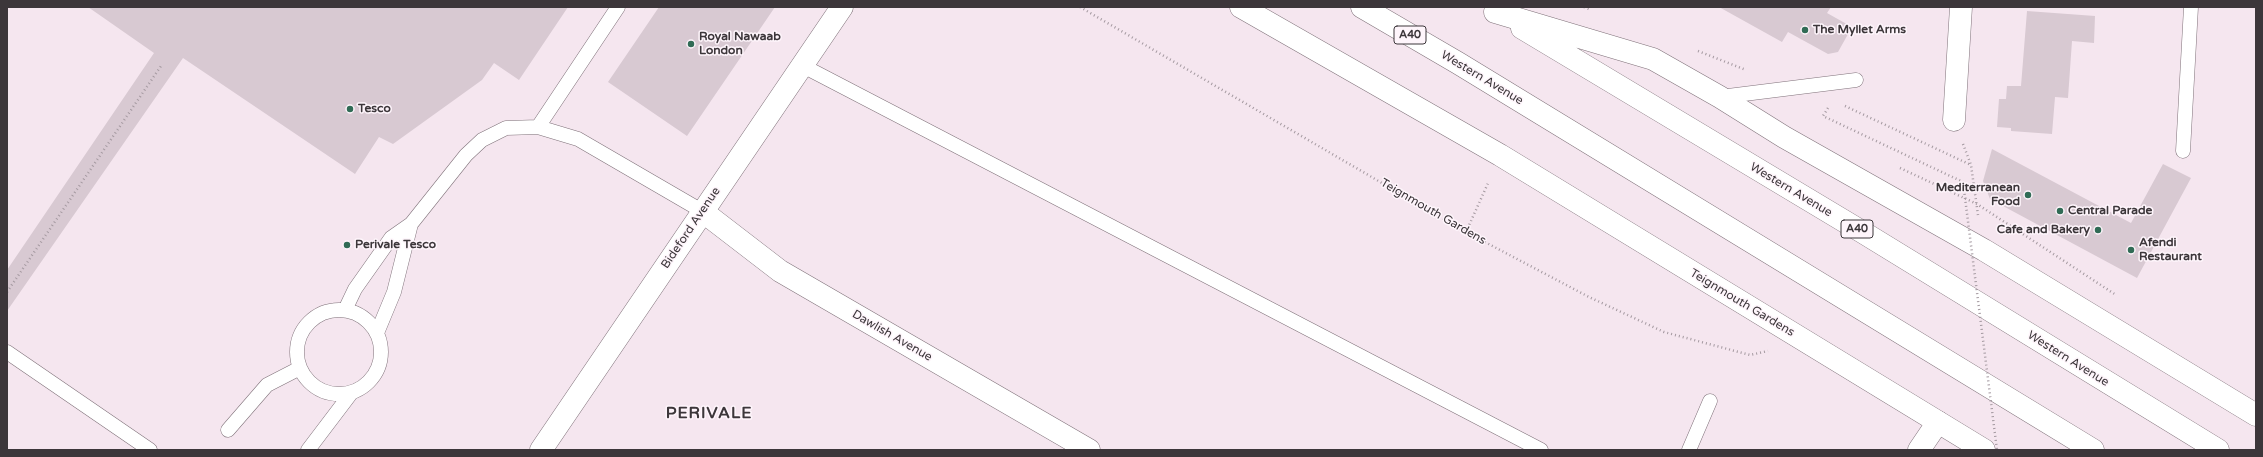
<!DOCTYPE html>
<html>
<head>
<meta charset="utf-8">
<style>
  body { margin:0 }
  #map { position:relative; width:2263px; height:457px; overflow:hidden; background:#f5e6ef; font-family:"Varela Round",sans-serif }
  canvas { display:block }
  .frame { position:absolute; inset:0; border:8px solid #3c363a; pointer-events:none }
</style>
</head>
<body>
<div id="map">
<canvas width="2263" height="457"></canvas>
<div class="frame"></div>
</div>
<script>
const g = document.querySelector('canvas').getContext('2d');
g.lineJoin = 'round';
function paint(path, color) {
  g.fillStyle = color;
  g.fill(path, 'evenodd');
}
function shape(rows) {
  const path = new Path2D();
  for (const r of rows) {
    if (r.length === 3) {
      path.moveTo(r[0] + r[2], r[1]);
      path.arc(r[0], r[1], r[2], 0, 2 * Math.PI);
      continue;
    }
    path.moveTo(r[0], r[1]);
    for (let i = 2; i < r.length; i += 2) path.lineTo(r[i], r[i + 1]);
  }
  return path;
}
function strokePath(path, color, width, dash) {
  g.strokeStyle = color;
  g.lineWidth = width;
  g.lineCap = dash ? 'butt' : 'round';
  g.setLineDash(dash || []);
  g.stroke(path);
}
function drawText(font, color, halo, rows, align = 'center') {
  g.font = font + ' "Varela Round",sans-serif';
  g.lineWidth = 3;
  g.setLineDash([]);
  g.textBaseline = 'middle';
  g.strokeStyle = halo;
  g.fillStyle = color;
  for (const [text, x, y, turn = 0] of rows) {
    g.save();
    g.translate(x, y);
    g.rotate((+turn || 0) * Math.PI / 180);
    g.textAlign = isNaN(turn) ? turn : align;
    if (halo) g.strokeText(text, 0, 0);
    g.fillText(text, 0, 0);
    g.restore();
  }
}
paint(shape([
  [88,7,568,7,519,80,494,63,482,80,393,144,379,137,355,174,183,58,7,311,7,270,154,53],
  [659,7,775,7,687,136,608,82],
  [1719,7,1831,7,1827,13,1852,27,1838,52,1828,54,1788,32,1782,42],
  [2027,11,2095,16,2094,43,2072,41,2068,98,2055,97,2052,134,2011,131,2011,128,1997,127,1999,99,2006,99,2007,86,2021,86],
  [1992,149,2131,223,2163,164,2191,178,2137,278,1990,199,1983,181]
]), '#d8c9d2');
const service = shape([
  [803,66,1541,450],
  [1720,97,1856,80],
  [538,127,618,7],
  [2183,151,2191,7],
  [345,310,355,289,391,238,411,224,466,155,482,140,506,128,538,127,578,139,702,211],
  [339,352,42],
  [377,333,394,292,411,224],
  [7,352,150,450],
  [228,430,267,385,300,368],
  [308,450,352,392],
  [1689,450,1710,401]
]);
const minor = shape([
  [1954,120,1961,7],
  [702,211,780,271,1089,450]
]);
const tertiary = shape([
  [541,450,842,7],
  [1919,450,1938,422]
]);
const secondary = shape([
  [1241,7,1500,155,1984,450]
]);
const trunk = shape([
  [1362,7,1458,63,2093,450],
  [1495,12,1653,59,1720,97,1784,137,1984,250,2256,415],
  [1522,28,1864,233,2218,450]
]);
strokePath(service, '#7f7179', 15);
strokePath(minor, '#7f7179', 23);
strokePath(tertiary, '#7f7179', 23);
strokePath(secondary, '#7f7179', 23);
strokePath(trunk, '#7f7179', 23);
strokePath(shape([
  [1080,7,1466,232,1589,297,1664,332,1750,355,1768,351],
  [1584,7,1591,10],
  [1698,51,1746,70],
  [1845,106,1971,165],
  [1828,108,1823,116,1963,182],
  [1963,144,1971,165,1978,215],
  [1900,168,1977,204,2116,295],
  [1466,232,1489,181],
  [7,292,161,66]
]), '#a499a0', 2.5, [1, 3]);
strokePath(service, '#fff', 14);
strokePath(minor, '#fff', 22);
strokePath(tertiary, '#fff', 22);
strokePath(secondary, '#fff', 22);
strokePath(trunk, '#fff', 22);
strokePath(shape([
  [1963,182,1997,450]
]), '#a499a0', 2.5, [1, 3]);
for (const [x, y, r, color] of [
  [1805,30,4,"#306b55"],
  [691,44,4,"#306b55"],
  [350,109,4,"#306b55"],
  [2028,195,4,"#306b55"],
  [2060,211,4,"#306b55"],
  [2098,230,4,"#306b55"],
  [347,245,4,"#306b55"],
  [2131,250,4,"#306b55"]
]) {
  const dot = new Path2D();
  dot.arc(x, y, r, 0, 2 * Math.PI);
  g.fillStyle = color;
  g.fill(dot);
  strokePath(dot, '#fef5fb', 1.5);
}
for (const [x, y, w] of [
  [1410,35,32],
  [1857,229,32]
]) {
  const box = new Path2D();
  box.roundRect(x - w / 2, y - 9, w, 18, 3);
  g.fillStyle = '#fef5fb';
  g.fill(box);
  strokePath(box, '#3c363a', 1);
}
drawText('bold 11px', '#3c363a', null, [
  ["A40",1410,35],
  ["A40",1857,229]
]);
drawText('bold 12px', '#3c363a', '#fef5fb', [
  ["The Myllet Arms",1813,30],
  ["Royal Nawaab",699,37],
  ["London",699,51],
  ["Tesco",358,109],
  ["Mediterranean",2020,188,"right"],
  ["Food",2020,202,"right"],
  ["Central Parade",2068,211],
  ["Cafe and Bakery",2090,230,"right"],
  ["Afendi",2139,243],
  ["Restaurant",2139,257],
  ["Perivale Tesco",355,245]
], 'left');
drawText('12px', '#3c363a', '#fef5fb', [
  ["Western Avenue",1482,78,31],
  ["Western Avenue",1791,190,31],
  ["Teignmouth Gardens",1433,212,30],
  ["Bideford Avenue",691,228,-56],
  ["Teignmouth Gardens",1742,303,31],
  ["Dawlish Avenue",892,336,30],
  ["Western Avenue",2068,359,32]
]);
g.letterSpacing = '1px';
drawText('bold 16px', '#3c363a', '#fef5fb', [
  ["PERIVALE",709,414]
]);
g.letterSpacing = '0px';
</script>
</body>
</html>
